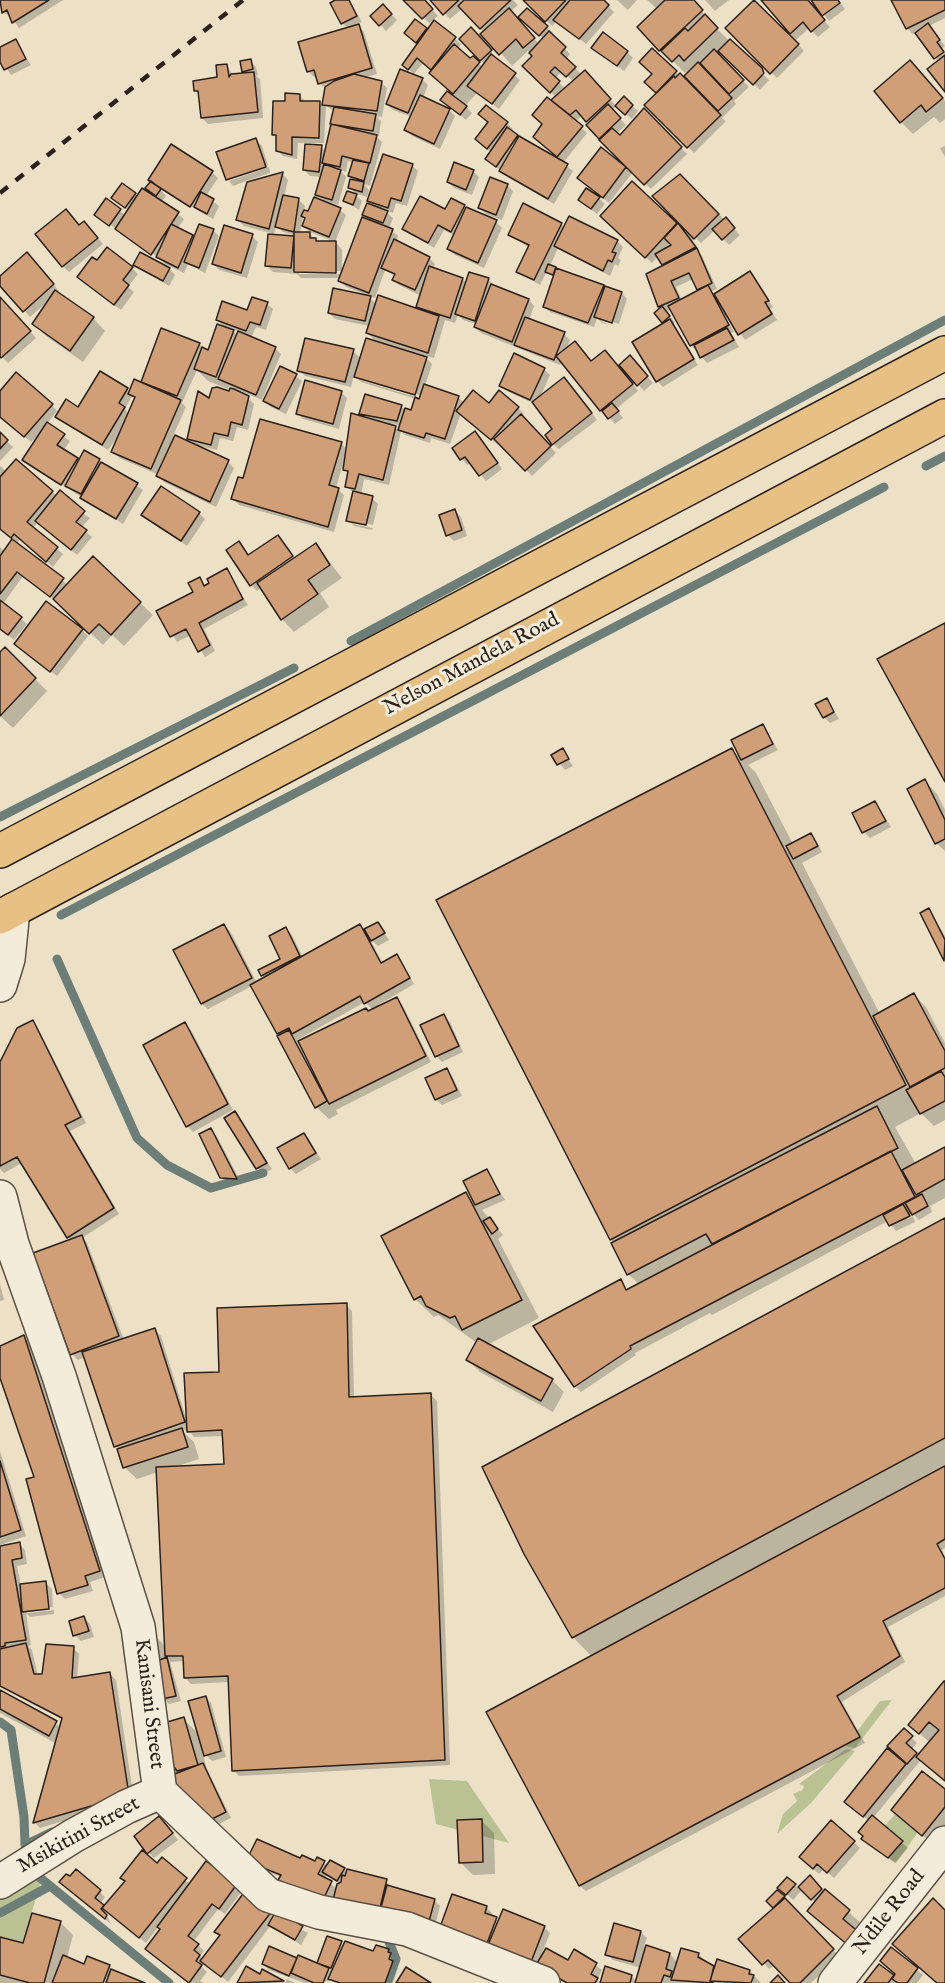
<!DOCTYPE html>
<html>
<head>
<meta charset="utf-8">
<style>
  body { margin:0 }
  canvas { display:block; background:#ece1c7 }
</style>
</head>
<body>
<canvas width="945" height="1983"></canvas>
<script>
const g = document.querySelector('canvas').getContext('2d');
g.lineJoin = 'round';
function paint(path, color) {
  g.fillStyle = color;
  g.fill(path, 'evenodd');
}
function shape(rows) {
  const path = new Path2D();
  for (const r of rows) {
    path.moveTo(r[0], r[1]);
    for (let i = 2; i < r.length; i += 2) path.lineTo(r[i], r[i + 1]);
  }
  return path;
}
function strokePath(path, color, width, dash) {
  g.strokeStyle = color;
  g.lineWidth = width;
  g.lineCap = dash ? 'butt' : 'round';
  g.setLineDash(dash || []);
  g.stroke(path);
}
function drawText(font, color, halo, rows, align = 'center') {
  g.font = font + ' "IM FELL English",serif';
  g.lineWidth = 6;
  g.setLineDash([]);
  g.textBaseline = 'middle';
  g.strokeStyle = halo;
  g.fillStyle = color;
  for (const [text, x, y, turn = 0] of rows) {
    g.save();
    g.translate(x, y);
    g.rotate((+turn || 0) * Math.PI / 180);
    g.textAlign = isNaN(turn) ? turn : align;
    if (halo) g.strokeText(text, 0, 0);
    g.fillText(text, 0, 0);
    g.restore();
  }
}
paint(shape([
  [892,1700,855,1748,846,1746,880,1701],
  [846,1749,855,1751,811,1803,777,1834,783,1814,797,1801,793,1794,803,1790,804,1786,799,1784],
  [429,1779,467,1781,509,1843,436,1824],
  [914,1792,939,1803,896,1863,881,1853,881,1830],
  [48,1858,12,1978,0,1974,0,1883]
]), '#bac294');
paint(shape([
  [0,0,63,0,19,28,11,17,3,12],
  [339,0,349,0,362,22,357,24,364,32,377,74,363,78,381,82,387,88,382,117,376,116,381,121,379,136,376,136,382,142,370,186,364,184,369,190,367,197,355,193,349,187,355,182,350,176,353,163,348,161,346,172,340,170,346,177,338,205,324,201,317,194,322,177,310,176,304,170,321,147,326,152,334,111,326,106,324,143,298,143,297,159,283,156,277,150,277,138,273,134,287,102,299,95,305,101,320,102,323,106,327,89,319,83,317,76,314,77,308,71,349,29,342,23],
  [406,0,424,0,438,16,429,23],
  [432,0,513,0,518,5,510,12,539,44,544,39,520,17,547,27,553,33,551,35,570,54,566,59,582,75,591,78,616,106,612,110,626,125,616,134,620,138,644,110,687,154,651,189,633,172,609,203,585,184,601,149,629,167,588,125,590,123,583,115,575,122,587,133,563,163,573,171,554,204,507,176,487,159,491,152,482,145,490,123,486,107,507,123,513,129,511,132,520,138,562,162,541,142,551,102,556,97,524,66,534,57,528,51,512,66,463,8,450,19],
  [562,71,574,82,566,89,555,79],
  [525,0,602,0,614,12,586,44,557,21,552,26],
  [617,0,637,0,628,10],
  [647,0,693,0,713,25,769,80,760,90,720,50,717,54,749,87,734,101,736,104,722,118,726,121,694,153,646,105,658,93,646,82,654,74,652,50,683,79,694,69,692,67,685,73,639,27,657,9],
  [705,0,729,0,715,11],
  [763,0,806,0,830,27,818,37,809,28,795,41,804,51,777,78,727,28,755,1,789,36,791,34],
  [813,0,838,0,845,9,829,21],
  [893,0,945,0,945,18,929,26,945,46,942,49,945,53,945,90,938,61,916,32,913,34,907,28],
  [383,6,397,20,386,31,372,16],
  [415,21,428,31,435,22,461,44,458,49,483,67,485,65,461,39,477,35,496,57,494,59,520,80,499,109,477,93,465,106,472,113,466,120,442,100,449,90,433,70,423,63,414,74,404,65,418,44,412,39],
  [15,41,31,65,11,75,0,58,0,48],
  [627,52,633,58,624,71,599,53],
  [250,61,256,67,258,75,256,76,260,79,263,118,208,124,202,118,200,95,195,90,219,78,227,66,233,75,247,74,244,71],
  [910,62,945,101,945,119,940,123,934,117,913,134,901,122],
  [422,79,428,85,423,98,449,110,455,116,440,149,412,136,406,130,412,117,393,110,387,104],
  [632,106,638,111,632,119,623,112],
  [256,140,262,146,268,165,228,178,228,181,218,153],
  [945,146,945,157,940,148],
  [412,165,418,171,407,206,396,203,393,213,384,210,393,218,389,229,398,236,396,242,429,258,435,264,433,269,462,279,467,283,488,279,494,285,529,300,534,306,529,320,564,334,570,340,566,350,592,363,618,367,630,357,653,383,644,391,630,376,628,377,638,391,616,409,623,418,615,424,562,361,560,365,481,333,475,327,476,324,463,320,458,315,455,323,445,320,434,358,423,355,432,364,425,386,458,397,464,403,518,408,524,414,521,417,556,453,532,476,500,443,498,445,461,413,450,444,431,438,430,443,405,435,401,431,389,485,364,479,361,495,372,498,378,504,373,525,353,521,353,524,373,528,372,530,354,526,348,520,354,493,346,486,349,474,342,467,336,488,344,495,334,532,239,505,233,499,244,480,341,443,347,450,366,396,412,411,416,399,361,382,354,375,351,387,305,376,299,370,353,351,361,359,378,343,367,333,369,326,335,319,329,313,367,295,346,287,340,281,341,278,301,278,297,274,273,272,267,266,269,236,297,236,283,232,276,226,274,234,244,226,238,220,249,181,283,174,288,180,284,197,299,200,305,206,304,211,309,213,340,210,346,215,335,242,310,232,304,226,306,219,303,216,300,233,309,233,319,243,336,243,342,249,342,271,299,271,299,274,342,274,372,223,364,214,376,208,369,201],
  [385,270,395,276,394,279,399,285,421,296,417,310,376,304,367,295,375,298],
  [360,377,423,396,422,399,360,380],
  [391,423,401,426,399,431],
  [269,167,270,173,249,180,233,186,229,181],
  [473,171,479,177,472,195,454,188,448,182],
  [212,172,218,178,206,196,219,206,213,219,159,188,166,196,161,202,184,219,177,229,195,239,213,230,219,236,205,273,188,264,184,273,165,264,175,275,169,286,135,265,168,267,159,258,96,215,107,200,126,216,129,211,118,203,122,185,138,197,156,197,147,188,152,182],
  [680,176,740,235,729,245,715,230,701,243,695,237,691,243,702,256,717,289,712,291,715,295,750,273,773,307,770,309,777,320,745,340,729,316,726,317,734,332,731,333,739,347,707,363,691,345,672,309,666,312,675,322,673,324,698,365,663,387,657,381,665,324,656,313,662,308,660,306,666,267,658,256,652,263,602,216,675,223],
  [671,242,673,245,663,250],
  [693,279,699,292,682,301,676,287],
  [507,185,513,191,502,220,486,214,480,208],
  [356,195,362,201,359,210,345,201],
  [599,198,605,204,597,214,586,205],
  [452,200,496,222,502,228,484,268,455,255,449,249,455,236,444,230,434,248,404,229,446,211],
  [561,224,565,227,617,241,623,247,618,258,621,260,618,266,615,264,610,276,558,248,550,266,605,289,621,293,601,318,601,321,609,325,602,323,597,318,594,327,550,312,544,306,555,278,547,271,540,285,518,272,530,248,510,235],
  [80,227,90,229,103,244,69,272,63,266],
  [252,236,258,242,247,278,219,270,213,264],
  [33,260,59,291,56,293,93,318,105,331,83,362,46,336,34,324,49,300,30,317,0,284,0,278],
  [97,262,132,268,138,274,128,287,134,292,121,310,85,283],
  [623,294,627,299,619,324,613,322],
  [0,299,36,338,8,363,0,355],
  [267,304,273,309,266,330,256,327,251,338,275,348,281,354,262,400,229,386,228,389,208,381,197,370,182,403,186,407,173,436,228,462,234,468,216,507,164,482,159,475,119,458,113,452,121,432,108,450,57,417,127,389,130,392,141,384,162,330,199,344,208,352,227,330,217,320],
  [229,328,240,332,238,336],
  [132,396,136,399,129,414,125,409],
  [515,355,544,369,550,375,540,398,570,385,597,420,559,449,553,444,555,429,535,404,507,391,501,386],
  [296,376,302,381,286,414,271,407,265,401],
  [341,392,347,398,339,429,303,419,297,413],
  [0,393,52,405,57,411,47,424,70,441,63,451,80,462,85,452,143,490,123,524,24,460,44,430,31,442,0,416],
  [248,398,254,404,248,430,237,427,233,441,220,438,217,450,195,445,189,439],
  [0,435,13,447,0,461],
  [480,439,502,469,486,481,471,463,467,465,454,449],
  [16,461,57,496,90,518,81,528,92,537,77,555,38,522,33,528,63,554,53,567,20,539,17,544,68,585,93,558,140,603,153,615,124,646,112,635,103,645,57,601,23,576,3,604,27,624,14,640,0,629,0,547,5,552,14,540,0,528,0,466,7,472],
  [455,511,461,517,467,536,454,541,448,535],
  [199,513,205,519,187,546,143,515],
  [278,536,295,559,316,545,342,578,320,593,329,607,294,632,282,619,261,588,257,591,251,585,238,543,249,556],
  [226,570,248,605,204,629,215,651,205,657,191,635,177,642,158,611,195,592,199,579,206,586],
  [82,630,88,636,57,676,22,649],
  [5,649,47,691,13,728,0,716,0,654],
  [827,699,839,719,830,723,824,717],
  [763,725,778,750,748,765,756,773,793,844,810,835,816,841,822,852,802,863,880,1014,914,995,926,1007,945,1043,945,1120,934,1126,921,1113,895,1127,916,1164,945,1149,945,1198,930,1206,932,1212,919,1220,914,1215,929,1206,927,1204,907,1216,908,1219,913,1216,915,1222,896,1231,888,1221,712,1315,710,1313,635,1353,636,1355,581,1392,575,1386,620,1281,628,1291,640,1285,628,1274,611,1239,732,750,741,758],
  [562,750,573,766,565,770,553,755],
  [925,781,937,794,945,810,945,851,936,843],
  [875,803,891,827,870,838,864,832],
  [929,910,945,936,945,961,922,914],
  [378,924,389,940,378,946,370,939,383,964,397,956,414,984,378,1005,379,1007,396,999,402,1004,431,1062,336,1110,338,1114,329,1119,316,1107,252,986,208,1009,202,1004,175,951,224,925,230,931,257,983,266,978,262,975,282,960,286,929,292,935,303,958,360,926,365,931],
  [365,1002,373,1010,299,1042,297,1040],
  [444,1016,450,1022,463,1052,442,1062,436,1056],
  [33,1022,38,1028,86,1123,70,1131,119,1214,82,1238,87,1243,124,1340,155,1330,161,1336,186,1418,221,1373,346,1305,352,1311,354,1398,431,1395,437,1401,450,1765,239,1776,233,1770,229,1682,191,1684,185,1678,184,1661,170,1662,181,1701,169,1704,163,1698,149,1641,158,1639,166,1647,158,1472,137,1479,124,1467,85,1357,78,1360,72,1354,71,1240,22,1163,4,1173,0,1169,0,1069],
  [188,1429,194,1437,224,1436,225,1465,175,1467,199,1459,194,1442,182,1431],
  [185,1024,191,1030,233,1110,193,1132,187,1126],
  [446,1070,452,1076,462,1096,442,1105,436,1099],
  [235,1113,272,1169,263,1174,257,1168],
  [210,1130,216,1135,242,1184,227,1183,221,1177],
  [304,1134,321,1159,296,1174,290,1168],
  [487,1171,505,1200,482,1210,503,1235,498,1239,539,1318,487,1345,552,1380,564,1392,553,1412,480,1372,468,1360,477,1343,438,1315,434,1317,415,1299,466,1194,475,1202],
  [945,1219,945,1548,942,1550,945,1557,945,1596,888,1627,905,1662,842,1702,865,1743,586,1891,580,1886,592,1657,573,1637],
  [0,1284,4,1300,0,1301],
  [24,1337,30,1343,105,1577,90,1582,93,1591,65,1599,59,1593,36,1478,0,1373,0,1347],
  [0,1451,26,1536,0,1545],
  [19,1544,25,1550,27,1564,17,1566,21,1586,46,1583,52,1589,53,1607,27,1610,27,1613,54,1610,54,1614,30,1617,26,1613,31,1645,28,1646,32,1650,38,1676,43,1676,73,1648,79,1654,77,1678,110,1674,116,1680,134,1800,40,1828,35,1823,57,1744,0,1713,0,1692,61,1727,63,1720,0,1687,0,1548],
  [84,1618,90,1624,94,1637,81,1641,75,1635],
  [945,1683,945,1781,921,1760,873,1818,908,1848,895,1863,863,1839,869,1821,852,1807,901,1758,904,1730,917,1743,911,1750,918,1757,930,1743,910,1724],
  [206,1697,211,1703,226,1757,212,1761,202,1751,207,1769,231,1818,207,1830,182,1802,168,1770,183,1719,200,1735],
  [945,1791,945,1835,936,1847,893,1810],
  [481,1820,494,1833,495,1874,473,1875,460,1862],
  [165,1824,178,1840,154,1858,148,1852],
  [854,1842,860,1848,834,1878,824,1869,819,1874,807,1863],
  [301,1860,324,1863,347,1872,386,1881,392,1888,434,1900,440,1906,433,1934,340,1905,333,1898,328,1907,286,1885,281,1877,254,1866],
  [327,1875,339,1883,337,1889,325,1879],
  [206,1863,242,1891,225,1914,218,1909,194,1941,204,1951,200,1956,203,1960,221,1936,216,1931,271,1912,308,1933,301,1945,271,1925,228,1982,205,1963,202,1967,207,1972,200,1981,204,1983,190,1983,153,1955,162,1929,159,1926,146,1943,104,1909,111,1924,67,1887,99,1891,105,1897,100,1904,105,1908,157,1865,191,1884],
  [810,1878,862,1924,862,1957,822,1923,816,1903,800,1887],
  [787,1879,801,1891,793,1900,779,1887],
  [777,1892,839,1956,811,1983,792,1983,775,1965,769,1969,741,1939,776,1909,768,1901],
  [486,1907,492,1913,491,1917,500,1922,544,1927,550,1933,541,1955,568,1962,574,1951,602,1970,597,1980,600,1983,565,1983,544,1971,447,1935],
  [60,1922,73,1935,67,1958,85,1965,109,1966,116,1973,141,1983,0,1983,0,1938,24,1945],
  [641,1932,647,1938,644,1946,670,1954,678,1963,698,1954,712,1967,750,1971,761,1983,724,1983,724,1977,721,1983,601,1983,631,1976,637,1981,641,1968,613,1960,607,1954],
  [328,1938,345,1946,374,1953,388,1951,396,1960,394,1965,398,1968,393,1983,332,1981,305,1983,269,1970,263,1964,270,1948,318,1965],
  [892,1949,923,1975,917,1983,866,1983,879,1966,894,1978,897,1974],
  [247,1968,260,1976,263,1971,284,1983,238,1983],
  [287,1979,295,1983,285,1983]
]), '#0003');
strokePath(shape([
  [926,466,945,456],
  [351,641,945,320],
  [0,817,294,668],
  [61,915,884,487],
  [57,959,137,1138,167,1165,211,1188,263,1173],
  [0,1722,11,1730,24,1817,25,1845,52,1832],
  [38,1876,169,1983],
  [0,1913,50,1886],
  [387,1983,396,1959,389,1942,389,1937,393,1938]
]), '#6d7e79', 9);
const building = shape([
  [0,0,49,0,12,23,7,10,2,13,0,0],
  [335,0,349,0,357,16,341,24,330,3,335,0],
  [403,0,425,0,433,9,422,19,403,0],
  [430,0,459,0,443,15,430,0],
  [464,0,511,0,480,29,458,6,464,0],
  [523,0,566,0,545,22,523,0],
  [570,0,604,0,609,5,579,39,553,20,570,0],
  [665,0,694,0,703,10,659,51,637,27,665,0],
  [754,0,799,44,770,74,725,28,754,0],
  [761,0,808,0,825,20,811,32,803,22,790,34,761,0],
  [811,0,838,0,840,3,822,16,811,0],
  [891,0,945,0,945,10,906,29,891,0],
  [383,4,392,14,379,26,370,16,383,4],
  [509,8,535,38,523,48,516,39,499,55,480,34,509,8],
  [527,8,548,26,539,36,518,17,527,8],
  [705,14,718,28,684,61,679,55,672,62,661,51,685,28,688,31,705,14],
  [415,19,427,28,416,43,404,33,415,19],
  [434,20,456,37,431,70,417,58,408,70,402,65,434,20],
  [928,23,940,40,937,42,944,52,934,59,915,33,928,23],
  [359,24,372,68,318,84,314,70,307,72,298,42,359,24],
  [471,27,492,50,480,61,459,39,471,27],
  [549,31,566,47,561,53,576,67,566,77,555,67,550,72,560,81,550,93,522,66,532,56,529,53,549,31],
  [603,32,628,51,617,66,591,48,603,32],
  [16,39,26,59,4,70,0,62,0,47,16,39],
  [730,39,762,68,764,73,753,85,718,51,730,39],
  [454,44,470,58,473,56,480,62,453,94,429,73,454,44],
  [652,48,677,71,656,93,644,82,652,74,639,62,652,48],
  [714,49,744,80,729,94,700,63,714,49],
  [491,54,516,73,492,104,467,86,491,54],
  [945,55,945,92,927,69,945,55],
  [251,59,253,69,242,72,240,61,251,59],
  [910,60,943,98,926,112,921,105,900,123,874,91,910,60],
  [698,62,732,98,718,111,684,76,698,62],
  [227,64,229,77,231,74,254,72,258,112,201,118,198,91,194,91,193,81,217,77,216,65,227,64],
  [400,69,423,78,408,113,386,104,400,69],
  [585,70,611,99,586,122,576,110,570,115,551,100,585,70],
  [680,73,721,115,687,148,644,105,674,76,675,78,680,73],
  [354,74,382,81,377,111,322,105,325,87,334,81,354,74],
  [447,91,467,106,460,115,440,100,447,91],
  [285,93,300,94,300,101,320,101,319,138,292,137,292,155,276,151,276,135,272,135,273,101,285,101,285,93],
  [420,95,450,109,434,144,404,130,420,95],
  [624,96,633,105,625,115,615,106,624,96],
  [547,97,583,126,557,157,533,137,542,124,532,115,547,97],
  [608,104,621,118,599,139,586,125,608,104],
  [486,105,508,122,487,149,475,139,488,122,478,114,486,105],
  [334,107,376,114,373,131,330,124,334,107],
  [644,108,682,147,644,185,599,140,612,128,620,135,644,108],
  [331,124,377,135,370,163,342,156,340,167,322,163,331,124],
  [507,127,518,135,496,167,485,159,507,127],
  [519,136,568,164,548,199,499,171,519,136],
  [256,138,266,167,226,180,216,152,256,138],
  [171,144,213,171,190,207,148,180,171,144],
  [305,144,322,145,319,172,303,170,305,144],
  [601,147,626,167,603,198,577,178,601,147],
  [383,154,413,164,401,201,391,198,388,208,367,201,383,154],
  [353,160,369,163,364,181,348,176,353,160],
  [454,162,474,170,466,190,447,182,454,162],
  [324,164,341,170,332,200,315,195,324,164],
  [283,172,269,229,236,220,247,182,283,172],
  [680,174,719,214,694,239,652,196,680,174],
  [490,177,508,184,496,215,478,208,490,177],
  [350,179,364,182,362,192,348,188,350,179],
  [151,181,161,189,156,196,145,188,151,181],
  [632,181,677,223,645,258,600,216,632,181],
  [122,183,136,193,125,208,111,198,122,183],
  [142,188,179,212,151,255,115,229,142,188],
  [586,188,600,197,591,209,578,200,586,188],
  [347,191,357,194,353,205,343,201,347,191],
  [201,192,214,199,207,214,194,207,201,192],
  [283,195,299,198,294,232,275,227,283,195],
  [420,196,445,209,451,198,465,205,451,232,438,225,428,243,402,229,420,196],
  [314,197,341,208,329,237,302,226,305,218,301,216,304,210,308,211,314,197],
  [106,198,121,209,109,226,94,215,106,198],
  [367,203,388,211,383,223,362,215,367,203],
  [523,203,562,223,534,280,516,272,529,245,508,235,523,203],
  [466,207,497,220,478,263,447,249,466,207],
  [66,209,79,225,84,221,98,238,62,267,35,234,66,209],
  [569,216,618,240,612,252,616,253,612,262,608,260,603,271,554,246,569,216],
  [362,217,393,229,369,293,338,281,362,217],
  [726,217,735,228,722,240,712,229,726,217],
  [678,223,696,247,662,265,655,254,671,245,664,238,678,223],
  [171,224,193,235,178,268,156,257,171,224],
  [199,224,214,229,199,268,184,262,199,224],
  [224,225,253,234,241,273,212,264,224,225],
  [294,232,310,232,310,238,316,238,316,241,336,241,336,273,294,272,294,232],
  [268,234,294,236,291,268,265,266,268,234],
  [394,239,430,257,415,290,392,280,395,274,381,268,394,239],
  [107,247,133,267,123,280,129,285,114,305,77,277,92,257,97,260,107,247],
  [697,248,712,283,697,290,689,273,671,281,679,298,658,307,646,274,697,248],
  [27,252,54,284,23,312,0,286,0,276,27,252],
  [140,252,170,268,163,281,133,265,140,252],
  [548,264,556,267,553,275,545,272,548,264],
  [429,266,463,278,450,318,416,307,429,266],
  [556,268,604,285,588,323,543,307,556,268],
  [750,271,769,301,765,302,772,314,738,335,714,294,750,271],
  [469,272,489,278,475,321,455,314,469,272],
  [491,284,529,299,512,342,474,327,491,284],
  [708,285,729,325,690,346,668,306,708,285],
  [605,286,622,292,612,323,594,317,605,286],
  [333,288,371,296,365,321,328,313,333,288],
  [55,290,94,317,70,351,32,324,55,290],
  [378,295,439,316,428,353,366,333,378,295],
  [0,297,31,331,1,358,0,357,0,297],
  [252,297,268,302,260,325,250,322,246,331,216,320,222,301,247,310,252,297],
  [662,306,670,316,662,323,654,313,662,306],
  [525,317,565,332,554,360,514,345,525,317],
  [670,319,694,359,656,382,632,342,670,319],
  [217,324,234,330,216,377,194,369,202,347,208,350,217,324],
  [161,328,200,343,177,396,141,382,161,328],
  [727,328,734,340,700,358,694,345,727,328],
  [238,331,276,347,256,395,218,379,238,331],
  [305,338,354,349,345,382,297,371,305,338],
  [366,338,427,357,415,395,354,377,366,338],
  [575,341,591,361,605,350,633,384,600,411,556,356,575,341],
  [514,353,545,368,530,400,499,386,514,353],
  [630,355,648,376,637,386,619,365,630,355],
  [280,366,297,374,279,409,263,401,280,366],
  [100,371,128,388,119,403,125,407,102,445,55,417,66,399,78,407,100,371],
  [16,372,53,404,24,437,0,417,0,391,16,372],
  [564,377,592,413,552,445,545,435,552,429,532,402,564,377],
  [134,379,181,400,151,469,111,452,135,397,128,394,134,379],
  [305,380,342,391,333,424,296,414,305,380],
  [424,384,459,396,445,439,426,433,424,438,398,430,405,408,411,410,415,397,419,399,424,384],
  [217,387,229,391,230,388,234,389,249,396,242,425,231,422,228,436,214,433,211,445,187,439,198,391,209,398,212,388,217,387],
  [473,390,489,403,499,390,519,407,491,440,456,411,473,390],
  [365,394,402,405,397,421,359,414,365,394],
  [612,403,619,411,608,419,602,411,612,403],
  [351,413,396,426,383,480,359,474,355,489,345,487,348,471,343,470,351,413],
  [521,414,551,446,525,471,494,439,521,414],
  [260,419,342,442,329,485,339,488,328,527,231,499,238,477,243,478,260,419],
  [47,422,65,434,57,445,78,458,61,485,22,460,47,422],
  [475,431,498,463,479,476,465,457,460,460,452,448,475,431],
  [0,432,8,440,0,449,0,432],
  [175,435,229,460,210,502,156,476,175,435],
  [84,450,100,459,81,494,65,486,84,450],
  [16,459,53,491,27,522,58,547,46,562,14,534,11,538,0,529,0,477,16,459],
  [101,462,138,483,116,519,80,498,101,462],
  [161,486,200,512,181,541,141,515,161,486],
  [60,490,85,511,76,522,87,530,71,550,35,521,60,490],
  [353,491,373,496,366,525,346,521,353,491],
  [455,509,462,530,446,536,439,515,455,509],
  [278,535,293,556,250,586,226,550,239,541,248,555,278,535],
  [12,539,64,578,50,597,17,572,0,594,0,556,12,539],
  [316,543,330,565,308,580,318,594,281,620,257,583,316,543],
  [93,556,141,602,111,635,99,624,89,634,53,599,93,556],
  [227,568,243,599,199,623,210,645,198,652,186,629,170,637,156,611,193,592,188,583,200,577,204,586,209,583,207,579,227,568],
  [0,600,22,617,8,635,0,629,0,600],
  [46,601,83,629,50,672,14,644,46,601],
  [945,623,945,782,877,659,945,623],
  [5,647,36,678,0,716,0,652,5,647],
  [827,698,834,712,823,718,815,704,827,698],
  [763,724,773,744,741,760,731,740,763,724],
  [563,748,569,759,557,765,551,755,563,748],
  [732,748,906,1085,610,1240,436,900,732,748],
  [925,779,945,820,945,839,935,844,907,789,925,779],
  [875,801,886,821,862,833,852,813,875,801],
  [811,833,818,846,793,859,786,846,811,833],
  [929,908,945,940,944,961,920,913,929,908],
  [378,922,385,933,371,941,364,929,378,922],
  [224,924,252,978,201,1004,173,950,224,924],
  [360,924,381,963,397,954,410,978,364,1004,360,996,292,1034,289,1028,277,1034,250,985,360,924],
  [286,927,300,956,261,976,258,970,280,959,269,936,286,927],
  [914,993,945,1051,945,1068,910,1087,873,1016,914,993],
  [397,997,426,1056,329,1104,298,1041,366,1008,368,1011,397,997],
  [444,1014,459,1046,435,1057,420,1025,444,1014],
  [33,1020,81,1117,65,1125,114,1208,67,1238,17,1157,0,1166,0,1062,17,1028,33,1020],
  [185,1022,228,1104,186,1127,143,1045,185,1022],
  [289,1030,327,1101,315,1108,277,1036,289,1030],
  [447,1068,457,1090,435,1100,425,1078,447,1068],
  [941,1071,945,1077,945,1101,920,1114,906,1090,941,1071],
  [877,1106,898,1148,712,1244,706,1234,627,1275,611,1243,877,1106],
  [235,1111,267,1163,256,1169,224,1118,235,1111],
  [211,1128,237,1179,220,1178,199,1134,211,1128],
  [304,1133,316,1153,289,1169,277,1148,304,1133],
  [945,1147,945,1179,916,1195,902,1170,945,1147],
  [891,1151,915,1197,630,1346,631,1349,574,1387,533,1326,621,1279,626,1290,891,1151],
  [487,1169,500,1194,475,1205,463,1181,487,1169],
  [466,1192,522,1300,462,1330,455,1316,450,1318,426,1306,421,1296,414,1300,381,1236,466,1192],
  [922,1194,928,1206,912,1215,905,1203,922,1194],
  [903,1204,910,1216,889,1226,883,1215,903,1204],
  [490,1217,498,1229,492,1234,483,1221,490,1217],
  [945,1218,945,1438,572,1638,524,1554,482,1467,945,1218],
  [82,1235,119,1336,70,1355,33,1253,82,1235],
  [347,1303,349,1397,431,1393,445,1760,232,1771,228,1676,184,1678,183,1656,165,1656,156,1467,224,1464,222,1430,187,1432,184,1373,219,1372,217,1308,347,1303],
  [155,1328,185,1422,114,1447,82,1352,155,1328],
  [24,1335,100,1571,85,1576,88,1585,57,1594,26,1479,34,1477,0,1378,0,1346,24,1335],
  [478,1338,553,1379,541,1401,466,1360,478,1338],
  [182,1428,188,1447,123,1468,117,1449,182,1428],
  [0,1461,21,1530,0,1537,0,1461],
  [945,1466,945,1539,937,1544,945,1559,945,1588,883,1621,900,1656,837,1696,860,1737,579,1886,486,1712,945,1466],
  [20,1542,22,1558,12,1560,26,1640,5,1643,5,1646,0,1647,0,1546,20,1542],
  [46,1581,49,1609,22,1612,20,1584,46,1581],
  [84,1616,89,1631,73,1636,69,1621,84,1616],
  [26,1643,34,1674,42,1674,46,1644,74,1646,72,1678,110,1672,129,1795,33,1823,62,1718,0,1686,0,1649,26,1643],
  [167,1657,176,1696,162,1699,155,1662,167,1657],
  [944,1681,945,1681,945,1781,916,1757,939,1730,929,1722,919,1734,908,1725,944,1681],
  [0,1690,57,1721,49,1736,0,1709,0,1690],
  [206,1696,221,1751,204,1756,188,1701,206,1696],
  [184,1717,198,1765,177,1771,175,1768,167,1771,154,1726,184,1717],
  [904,1728,913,1736,906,1743,917,1753,907,1764,887,1746,904,1728],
  [887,1748,906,1764,863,1817,844,1802,887,1748],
  [203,1763,226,1812,200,1825,184,1792,175,1797,167,1777,203,1763],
  [922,1771,945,1789,945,1807,922,1836,891,1810,922,1771],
  [872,1815,903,1841,888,1858,861,1839,863,1836,858,1832,872,1815],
  [159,1816,173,1833,147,1854,134,1836,159,1816],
  [482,1819,483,1862,459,1863,457,1820,482,1819],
  [831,1820,855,1841,827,1873,817,1864,813,1869,799,1857,831,1820],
  [257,1839,300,1858,302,1855,315,1861,317,1857,325,1861,318,1874,332,1881,322,1902,278,1880,281,1875,246,1861,257,1839],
  [142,1850,157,1863,162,1857,187,1878,139,1938,102,1908,125,1881,120,1878,142,1850],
  [330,1860,345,1868,337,1881,322,1872,330,1860],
  [206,1861,237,1884,219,1909,212,1904,188,1936,199,1944,194,1950,200,1955,196,1961,202,1965,189,1983,145,1949,160,1929,157,1927,206,1861],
  [76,1869,101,1890,95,1898,104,1905,101,1909,107,1915,105,1919,59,1882,66,1874,70,1876,76,1869],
  [347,1869,387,1879,378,1916,333,1900,337,1884,341,1882,342,1875,345,1876,347,1869],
  [810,1875,822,1889,811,1900,798,1887,810,1875],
  [787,1877,796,1884,786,1895,777,1888,787,1877],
  [387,1885,435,1899,427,1929,379,1915,387,1885],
  [825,1889,850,1910,843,1919,860,1933,849,1946,807,1911,825,1889],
  [246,1890,272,1911,221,1977,200,1961,220,1935,214,1932,246,1890],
  [777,1890,785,1896,773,1908,766,1901,777,1890],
  [452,1894,487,1906,485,1913,497,1917,486,1946,439,1930,452,1894],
  [785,1898,834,1949,800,1983,790,1983,768,1960,762,1965,738,1939,785,1898],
  [933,1898,945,1910,945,1983,937,1983,892,1944,933,1898],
  [503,1909,545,1926,531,1962,488,1945,503,1909],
  [276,1911,303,1926,295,1940,268,1925,276,1911],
  [32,1913,61,1921,44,1983,30,1983,0,1975,0,1937,23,1943,32,1913],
  [614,1923,641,1931,633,1962,605,1955,614,1923],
  [327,1936,342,1941,331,1968,317,1963,327,1936],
  [345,1941,373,1951,376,1945,389,1949,388,1952,391,1953,389,1959,393,1961,385,1983,340,1983,328,1979,345,1941],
  [646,1945,670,1953,666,1969,672,1971,670,1977,664,1975,661,1983,635,1983,646,1945],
  [269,1946,297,1958,289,1976,262,1964,269,1946],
  [891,1947,918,1968,907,1983,898,1983,892,1979,895,1974,880,1961,891,1947],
  [546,1948,568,1960,574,1949,597,1963,591,1974,598,1978,595,1983,567,1983,536,1965,546,1948],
  [681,1948,699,1953,698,1957,714,1966,710,1982,713,1983,671,1980,681,1948],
  [63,1955,84,1964,87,1956,110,1965,103,1983,52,1983,63,1955],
  [298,1955,329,1968,323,1983,314,1983,291,1973,298,1955],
  [717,1959,750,1970,749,1974,754,1975,751,1983,710,1981,717,1959],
  [879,1964,894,1975,888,1983,864,1983,879,1964],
  [246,1966,260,1974,262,1969,284,1981,237,1983,246,1966],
  [605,1966,632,1975,630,1983,600,1983,605,1966],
  [406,1967,431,1983,396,1983,406,1967],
  [111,1969,145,1983,106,1983,111,1969],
  [778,1975,785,1983,770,1983,778,1975]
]);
paint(building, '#d09f78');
strokePath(building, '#2c201a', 1.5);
const street = shape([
  [0,985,8,959,13,910],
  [0,1197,12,1244,59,1376,138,1627,160,1792,268,1895,319,1912,407,1929,543,1983],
  [0,1882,73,1836,126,1807,160,1792],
  [835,1983,945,1843]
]);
const primary = shape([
  [0,851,945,353],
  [0,917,945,416]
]);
strokePath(street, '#5c5045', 36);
strokePath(primary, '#2c201a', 36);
strokePath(street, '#f3ecdb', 33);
strokePath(primary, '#e6c084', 33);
strokePath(shape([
  [0,193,243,0]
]), '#2c201a', 4.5, [10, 10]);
drawText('21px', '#2c201a', '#f3ecdb', [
  ["Nelson Mandela Road",472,665,-28],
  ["Kanisani Street",148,1704,83],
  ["Msikitini Street",79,1836,-29],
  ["Ndile Road",890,1913,-52]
]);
</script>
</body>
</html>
